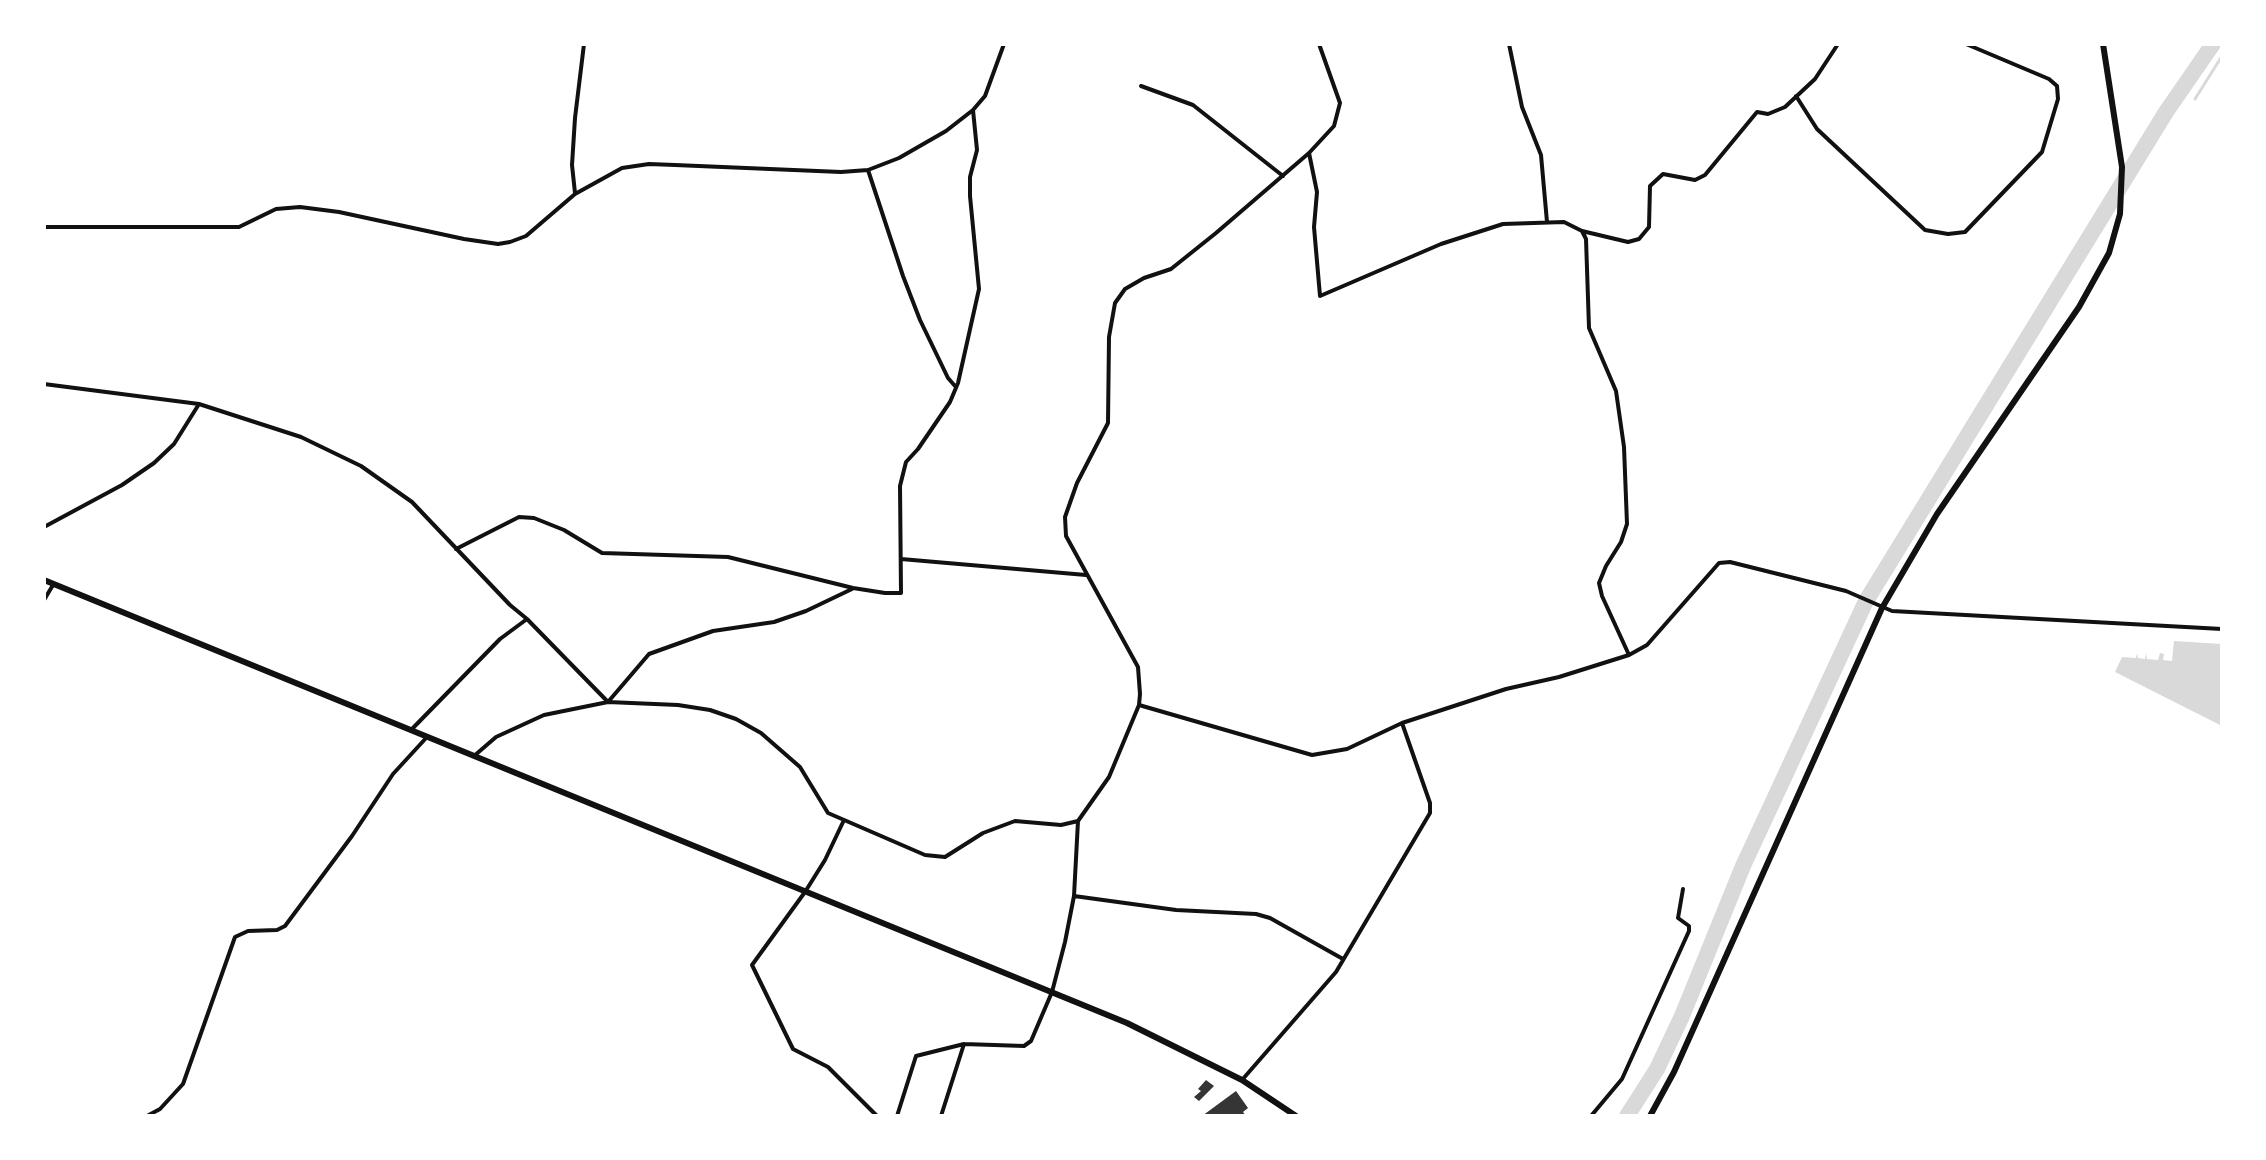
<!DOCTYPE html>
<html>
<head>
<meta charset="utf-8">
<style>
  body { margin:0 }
  #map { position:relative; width:2266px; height:1160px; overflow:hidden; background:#fff; font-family:Rubik,sans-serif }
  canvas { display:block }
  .frame { position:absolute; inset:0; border:46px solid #fff; pointer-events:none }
</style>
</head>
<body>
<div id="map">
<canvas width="2266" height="1160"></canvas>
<div class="frame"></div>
</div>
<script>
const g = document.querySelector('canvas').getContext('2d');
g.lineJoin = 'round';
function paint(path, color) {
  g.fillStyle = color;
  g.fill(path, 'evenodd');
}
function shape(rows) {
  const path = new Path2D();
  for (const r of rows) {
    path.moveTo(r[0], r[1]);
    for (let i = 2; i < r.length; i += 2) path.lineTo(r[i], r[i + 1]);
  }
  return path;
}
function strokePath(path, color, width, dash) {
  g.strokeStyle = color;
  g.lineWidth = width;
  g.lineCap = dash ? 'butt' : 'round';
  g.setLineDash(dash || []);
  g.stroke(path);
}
paint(shape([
  [2174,641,2222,644,2222,726,2115,672,2122,657,2136,658,2137,653,2138,658,2145,659,2146,653,2147,659,2158,660,2160,653,2164,654,2163,660,2172,661]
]), '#d9d9d9');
strokePath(shape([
  [2195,99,2222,56]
]), '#d9d9d9', 3);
strokePath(shape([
  [1627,1116,1657,1069,1682,1016,1743,866,1866,601,2166,112,2213,44]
]), '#d9d9d9', 16);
paint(shape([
  [1206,1080,1214,1086,1199,1101,1194,1097,1201,1091,1198,1089],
  [1236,1091,1248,1108,1243,1112,1246,1116,1202,1116]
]), '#353535');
strokePath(shape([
  [1509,44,1522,107,1541,155,1547,222],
  [1141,86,1193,105,1283,176],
  [1796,96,1817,129,1925,230,1948,234,1965,232,2042,152,2058,99,2057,86,2049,79,1966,44],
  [1309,153,1317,192,1314,227,1320,296,1441,244,1503,224,1564,222,1582,231,1628,242,1639,239,1649,227,1650,186,1663,174,1695,180,1705,175,1757,112,1768,114,1785,107,1815,79,1838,44],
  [868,170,903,276,920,320,948,378,955,386],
  [575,193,572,165,575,118,584,44],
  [44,227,239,227,276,209,300,207,339,212,464,239,498,244,510,242,526,236,575,194,622,168,649,164,675,165,841,172,868,170,899,158,946,131,973,110,985,96,1004,44],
  [1582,231,1586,239,1589,328,1616,391,1624,447,1627,524,1621,542,1606,566,1599,583,1602,596,1629,655],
  [44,384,199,404,301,437,361,466,412,502,510,605,527,619,608,702],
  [44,527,122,485,154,463,174,444,199,404],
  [456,549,519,517,534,518,564,530,602,553,728,557,853,588,885,593,901,593,900,486,906,462,918,449,950,402,958,383,979,289,970,196,970,177,977,150,973,110],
  [901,559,1086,575],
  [44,600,53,585],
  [608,702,649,654,713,631,774,622,806,611,852,589],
  [1139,705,1312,755,1347,749,1402,723,1506,689,1559,677,1629,655,1647,645,1719,563,1730,562,1846,591,1892,611,2222,629],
  [411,730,500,639,527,619],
  [474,756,496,737,544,715,608,702,678,705,710,710,736,719,761,733,800,767,828,813,925,855,945,857,983,833,1015,821,1061,825,1078,821],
  [844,820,825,860,805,892,752,965,793,1049,828,1067,877,1116],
  [1074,896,1176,910,1256,914,1270,918,1343,959],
  [1242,1080,1336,972,1430,813,1430,803,1402,723],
  [147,1116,160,1109,183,1084,235,937,248,931,277,930,285,926,352,836,393,774,427,737],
  [897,1116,916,1056,964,1044,1024,1046,1031,1041,1052,992,1065,942,1074,896,1078,821,1109,777,1139,705,1140,694,1138,667,1066,536,1065,517,1077,483,1108,423,1109,337,1115,303,1125,289,1144,278,1171,269,1216,233,1309,153,1334,126,1340,103,1319,44],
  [941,1116,964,1044],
  [1591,1116,1622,1079,1689,931,1689,926,1678,918,1683,889]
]), '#111', 4);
strokePath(shape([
  [44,580,1127,1023,1242,1080,1296,1116],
  [1650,1116,1674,1072,1882,608,1937,514,2079,307,2109,253,2120,214,2122,167,2103,44]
]), '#111', 6);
</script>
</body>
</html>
